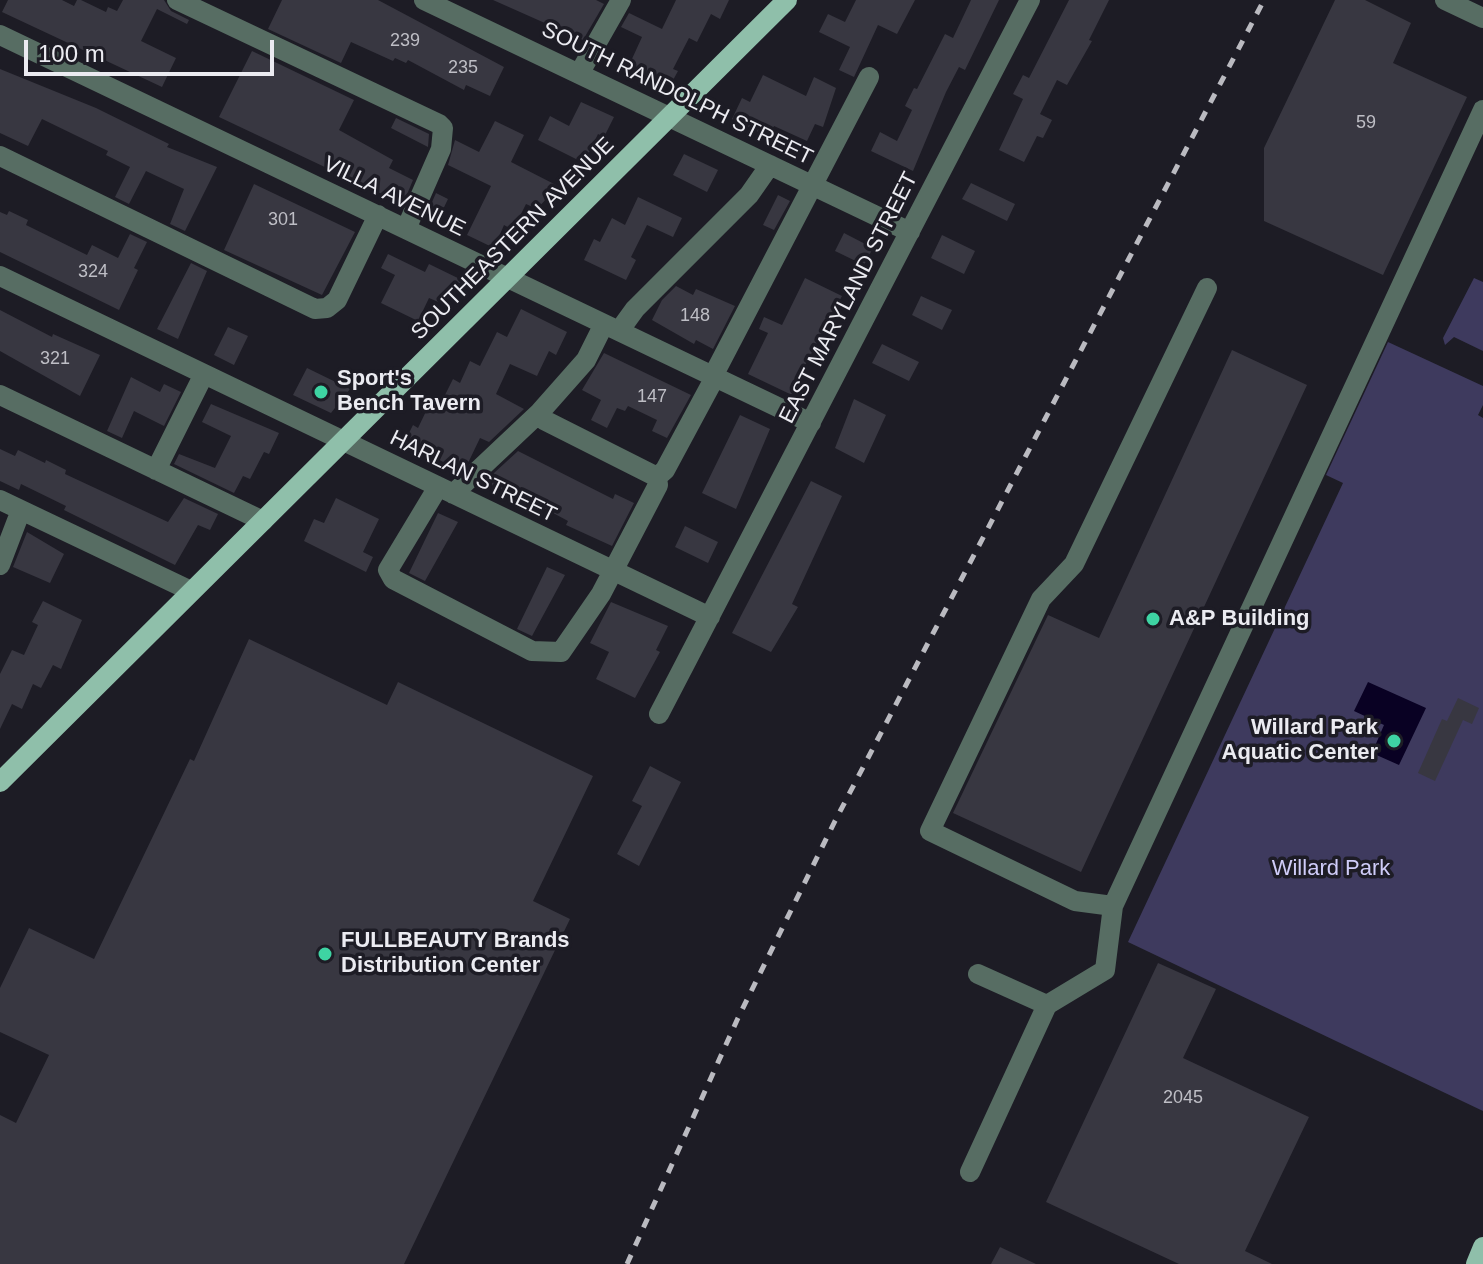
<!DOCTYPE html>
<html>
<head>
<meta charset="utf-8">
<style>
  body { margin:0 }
  #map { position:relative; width:1483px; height:1264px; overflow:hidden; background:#1d1c25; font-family:Helvetica,sans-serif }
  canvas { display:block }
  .scale { position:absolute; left:24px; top:40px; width:250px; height:36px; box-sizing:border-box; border:4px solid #ebebf1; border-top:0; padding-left:10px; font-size:24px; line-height:28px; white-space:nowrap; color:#ebebf1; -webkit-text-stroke:6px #1d1c25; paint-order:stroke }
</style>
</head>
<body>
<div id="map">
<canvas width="1483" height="1264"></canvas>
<div class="scale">100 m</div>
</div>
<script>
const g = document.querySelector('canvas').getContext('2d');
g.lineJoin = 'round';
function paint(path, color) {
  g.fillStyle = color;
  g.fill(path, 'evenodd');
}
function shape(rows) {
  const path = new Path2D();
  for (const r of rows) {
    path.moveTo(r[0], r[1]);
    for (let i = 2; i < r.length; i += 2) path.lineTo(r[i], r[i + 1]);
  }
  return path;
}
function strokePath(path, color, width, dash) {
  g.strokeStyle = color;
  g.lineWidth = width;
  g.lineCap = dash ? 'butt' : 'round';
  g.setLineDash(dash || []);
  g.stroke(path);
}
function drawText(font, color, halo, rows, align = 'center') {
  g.font = font + ' Helvetica,sans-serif';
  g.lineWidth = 7;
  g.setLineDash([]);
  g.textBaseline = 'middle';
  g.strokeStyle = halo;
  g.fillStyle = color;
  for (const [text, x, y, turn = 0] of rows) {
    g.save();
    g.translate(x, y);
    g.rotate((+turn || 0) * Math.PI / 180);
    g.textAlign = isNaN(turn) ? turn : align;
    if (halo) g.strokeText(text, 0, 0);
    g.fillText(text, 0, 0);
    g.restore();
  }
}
paint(shape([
  [1474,278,1483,282,1483,351,1454,337,1445,345,1443,338],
  [1388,342,1483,386,1483,405,1478,415,1483,418,1483,1111,1128,942,1343,483,1326,475]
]), '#3e3a5e');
paint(shape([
  [1368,682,1426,708,1399,765,1372,753,1384,725,1354,711]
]), '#090123');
paint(shape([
  [8,0,62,0,74,6,77,0,81,0,106,12,108,7,117,11,123,0,164,0,171,11,189,20,187,24,157,9,141,41,176,58,162,87,2,12],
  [282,0,378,0,504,67,490,96,466,85,464,90,408,60,406,63,395,58,393,61,351,42,341,63,268,29],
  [493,0,596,0,604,4,583,40],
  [676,0,729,0,720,19,711,14,697,42,689,38,673,69,678,71,672,82,661,76,656,87,626,72,642,37,621,27,629,13,662,29],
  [856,0,915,0,897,34,878,25,854,77,839,70,850,47,819,32,828,14,845,22],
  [971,0,999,0,965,70,959,67,946,92,913,171,871,151,880,132,897,141,912,110,905,106,914,88,917,89,945,34,953,38],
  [1069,0,1109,0,1089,40,1092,41,1067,85,1057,80,1040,114,1052,120,1043,138,1037,136,1024,162,999,150,1023,99,1013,94,1023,75,1029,78],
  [1335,0,1365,0,1411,23,1393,63,1467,97,1383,275,1264,221,1264,148],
  [252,51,354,100,339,130,393,160,389,168,413,180,403,204,219,117],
  [0,69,96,108,169,144,167,147,217,167,185,231,170,224,184,189,146,171,129,204,115,197,130,167,106,155,108,151,42,119,28,146,0,133],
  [763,75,806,96,814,77,836,88,823,127,815,124,807,141,774,126,768,137,732,119,742,98,750,102],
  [581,102,614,117,604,137,598,134,584,163,538,140,550,116,569,126],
  [396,118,429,134,428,147,391,128],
  [495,121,524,135,511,162,558,186,537,209,526,204,513,230,504,225,494,248,467,235,491,186,448,165,455,140,479,152],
  [684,154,718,170,707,192,673,175],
  [971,183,1015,204,1007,221,962,199],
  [254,184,355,232,322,295,224,250],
  [436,193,448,199,436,224,425,218],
  [778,195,790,201,774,230,763,225],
  [638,197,682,218,673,237,647,225,631,257,636,260,626,280,584,260,594,239,600,242,612,218,625,225],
  [9,211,28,220,26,225,87,255,92,245,118,258,130,234,147,242,134,268,138,270,119,310,0,252,0,212,7,215],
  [844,233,873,248,864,265,835,251],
  [942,235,975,251,964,274,931,258],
  [388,254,425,272,429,264,466,282,443,304,429,298,418,321,381,303,395,275,381,268],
  [191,263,207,271,178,339,157,329],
  [805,278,842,296,800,375,803,376,794,396,748,374,768,333,759,329,764,317,782,325],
  [676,286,693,295,696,289,735,306,713,349,696,340,694,344,652,320,662,300],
  [921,296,952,310,942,330,912,315],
  [521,309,567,332,556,355,549,351,537,376,510,364,496,394,524,409,489,442,480,438,469,461,460,470,404,443,413,425,418,428,430,403,439,407,453,379,460,383,470,361,480,366,497,332,507,337],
  [0,310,52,337,53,334,100,355,80,396,0,351],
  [228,327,248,336,234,365,214,355],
  [882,344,919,362,909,381,872,363],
  [1232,350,1307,385,1081,872,953,813,1048,615,1099,638],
  [604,353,691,395,667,438,652,431,657,420,628,406,625,411,617,408,607,428,591,420,601,400,582,390],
  [307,368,350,389,331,413,293,395],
  [131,377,160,392,164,384,181,392,164,426,134,411,122,438,107,431],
  [854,399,886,415,864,463,835,448],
  [211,404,279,433,269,454,264,452,250,479,243,476,234,493,174,464,179,454,215,468,231,436,202,422],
  [740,415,770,429,736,509,702,493],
  [0,449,15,456,18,450,45,463,46,460,66,470,65,474,168,522,184,498,218,514,210,530,198,525,175,565,64,510,66,506,21,484,19,490,0,481],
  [518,451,613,499,615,494,634,503,612,546,566,525,568,521,542,507,489,484,494,473],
  [811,481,842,496,792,604,798,607,771,652,732,633],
  [336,498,379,519,363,552,373,557,366,572,304,541,314,519,324,523],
  [438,513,458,522,425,581,409,573],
  [685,526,718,542,708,563,675,547],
  [27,532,64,554,50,583,13,567],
  [547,567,565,575,532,636,517,629],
  [43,601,82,620,61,669,53,665,41,688,33,684,22,709,12,704,0,729,0,674,12,650,24,655,38,625,32,622],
  [611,602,668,626,656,650,660,652,635,698,596,679,609,652,590,643],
  [249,639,387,705,398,682,593,776,533,901,570,919,404,1264,0,1264,0,1115,16,1123,49,1055,0,1032,0,988,29,928,94,959,190,759,194,761],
  [1458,698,1479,708,1472,724,1463,720,1435,781,1418,773,1442,719,1447,721],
  [650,766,681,782,639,866,617,854,642,806,632,801],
  [1158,963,1216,989,1183,1058,1309,1117,1245,1251,1272,1264,1179,1264,1046,1202],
  [1000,1247,1036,1264,991,1264]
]), '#383741');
strokePath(shape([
  [177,0,439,124,443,128,441,149,406,229],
  [424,0,910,232],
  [1445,0,1483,18],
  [0,35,811,423],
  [579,74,621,0],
  [0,156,315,309,327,308,337,300,378,215],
  [0,276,710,617],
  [1207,288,1074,564,1041,599,930,831,1075,901,1113,906,1483,110],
  [619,331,635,309,749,195,770,165],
  [713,376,869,77],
  [0,395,263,521],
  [156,470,204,374],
  [657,477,665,470,715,377],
  [438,487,388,570,393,579,532,651,561,652,601,594,658,485,657,477,544,420,540,412,586,360,604,324],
  [453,494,540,412],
  [0,500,191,591],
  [0,565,21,510],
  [659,714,1030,0],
  [978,974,1047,1005],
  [970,1172,1047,1005,1105,970,1113,906]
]), '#576d63', 20);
strokePath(shape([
  [0,782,787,0],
  [1476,1264,1483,1247]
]), '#8fbfaa', 20);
strokePath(shape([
  [627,1264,738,1018,835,821,1264,0]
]), '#babac0', 5, [10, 10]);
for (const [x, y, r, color] of [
  [321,392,8,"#3ed4a3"],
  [1153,619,8,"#3ed4a3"],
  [1394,741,8,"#3ed4a3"],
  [325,954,8,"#3ed4a3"]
]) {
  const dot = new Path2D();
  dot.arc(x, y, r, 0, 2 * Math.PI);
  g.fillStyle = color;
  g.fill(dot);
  strokePath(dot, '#1d1c25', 3);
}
drawText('18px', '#bebec5', null, [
  ["239",405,41],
  ["235",463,68],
  ["59",1366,123],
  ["301",283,220],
  ["324",93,272],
  ["148",695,316],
  ["321",55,359],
  ["147",652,397],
  ["2045",1183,1098]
]);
drawText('22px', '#ebebf1', '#1d1c25', [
  ["SOUTH RANDOLPH STREET",677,94,26],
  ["VILLA AVENUE",394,197,26],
  ["SOUTHEASTERN AVENUE",513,239,-45],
  ["EAST MARYLAND STREET",849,298,-63],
  ["HARLAN STREET",473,477,26]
]);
drawText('bold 22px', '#ebebf1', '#1d1c25', [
  ["Sport's",337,379],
  ["Bench Tavern",337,404],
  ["A&P Building",1169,619],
  ["Willard Park",1378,728,"right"],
  ["Aquatic Center",1378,753,"right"],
  ["FULLBEAUTY Brands",341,941],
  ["Distribution Center",341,966]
], 'left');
drawText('22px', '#cfccf8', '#1d1c25', [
  ["Willard Park",1331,869]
]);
</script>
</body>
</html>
